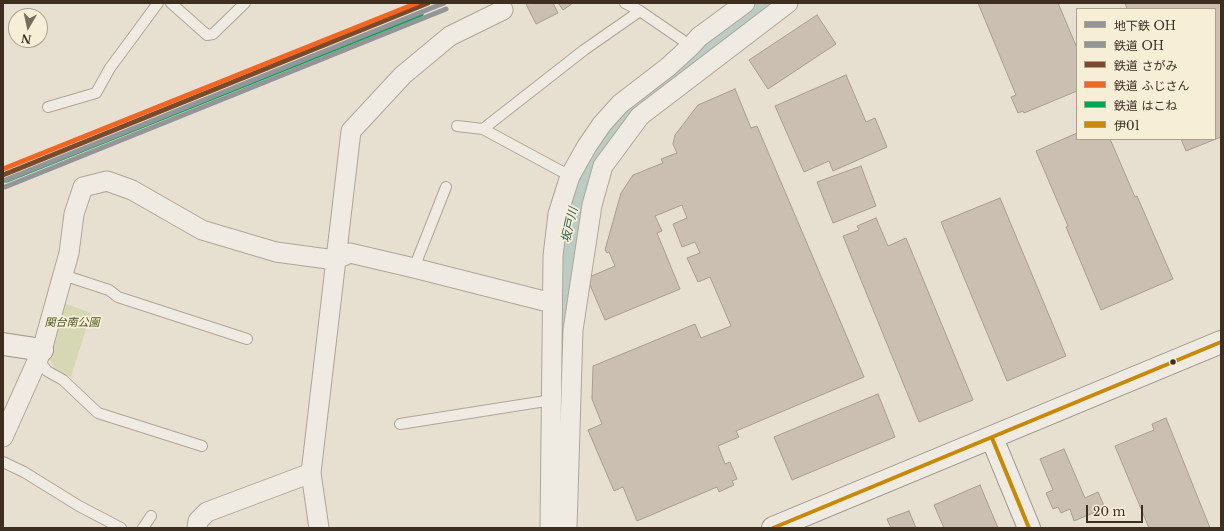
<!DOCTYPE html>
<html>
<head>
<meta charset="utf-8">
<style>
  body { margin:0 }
  #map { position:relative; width:1224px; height:531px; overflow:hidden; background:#e7e0d1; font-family:"Libre Baskerville","Noto Sans JP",serif }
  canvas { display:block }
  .frame { position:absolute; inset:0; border:4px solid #3d2e20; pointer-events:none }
  .legend { position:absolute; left:1076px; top:8px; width:140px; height:132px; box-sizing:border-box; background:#f7eed8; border:1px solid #ada18e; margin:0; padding:5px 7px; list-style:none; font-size:12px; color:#3d2e20 }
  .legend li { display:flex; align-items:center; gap:8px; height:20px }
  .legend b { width:20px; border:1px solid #ada18e }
  .north { position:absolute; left:8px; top:8px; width:40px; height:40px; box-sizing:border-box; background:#f7eed8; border:1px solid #ada18e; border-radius:50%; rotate:189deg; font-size:11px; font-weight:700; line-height:16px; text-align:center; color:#3d2e20 }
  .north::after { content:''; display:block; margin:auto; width:14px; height:18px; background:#786c5e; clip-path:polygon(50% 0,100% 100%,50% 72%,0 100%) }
  .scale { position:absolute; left:1086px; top:505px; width:57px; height:18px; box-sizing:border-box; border:2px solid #3d2e20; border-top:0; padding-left:5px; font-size:12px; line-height:14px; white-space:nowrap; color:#3d2e20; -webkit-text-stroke:3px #f7eed8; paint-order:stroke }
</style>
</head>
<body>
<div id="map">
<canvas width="1224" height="531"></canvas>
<div class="frame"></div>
<ul class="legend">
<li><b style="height:5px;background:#939598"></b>地下鉄 OH</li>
<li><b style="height:5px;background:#939598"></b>鉄道 OH</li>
<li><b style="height:5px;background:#7a4b2a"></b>鉄道 さがみ</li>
<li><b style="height:5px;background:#f26522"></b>鉄道 ふじさん</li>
<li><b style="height:5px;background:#00a651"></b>鉄道 はこね</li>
<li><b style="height:5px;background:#c88808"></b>伊01</li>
</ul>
<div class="north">N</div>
<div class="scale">20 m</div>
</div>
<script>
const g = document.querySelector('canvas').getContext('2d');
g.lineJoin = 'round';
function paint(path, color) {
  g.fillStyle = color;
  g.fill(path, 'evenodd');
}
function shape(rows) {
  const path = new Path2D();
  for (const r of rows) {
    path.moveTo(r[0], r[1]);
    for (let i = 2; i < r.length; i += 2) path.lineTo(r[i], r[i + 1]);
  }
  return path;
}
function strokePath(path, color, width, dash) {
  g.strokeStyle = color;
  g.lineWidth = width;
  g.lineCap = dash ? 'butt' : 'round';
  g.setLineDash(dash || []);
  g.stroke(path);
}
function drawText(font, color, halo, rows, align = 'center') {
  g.font = font + ' "Libre Baskerville","Noto Sans JP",serif';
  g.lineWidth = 3.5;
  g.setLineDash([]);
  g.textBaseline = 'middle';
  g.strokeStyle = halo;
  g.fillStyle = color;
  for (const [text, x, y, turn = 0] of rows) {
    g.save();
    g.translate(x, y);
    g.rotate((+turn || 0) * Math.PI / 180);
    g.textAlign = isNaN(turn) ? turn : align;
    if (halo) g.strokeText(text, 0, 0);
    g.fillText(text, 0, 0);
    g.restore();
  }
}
paint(shape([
  [61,302,91,313,71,377,54,369,48,354]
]), '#d6d7b3');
strokePath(shape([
  [561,332,565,238,573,205,591,159,605,136,620,116,764,3]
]), '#bcccc2', 34);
const building = shape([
  [527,3,553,3,558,13,536,24,526,4,527,3],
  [558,3,573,3,563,10,558,3],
  [978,3,1058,3,1077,48,1077,91,1024,113,1023,111,1018,113,1011,97,1016,95,978,3],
  [1125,3,1221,3,1221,137,1186,151,1181,139,1215,139,1215,9,1127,9,1125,3],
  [817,15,836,44,768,89,749,60,817,15],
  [846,75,866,122,875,118,887,147,833,171,829,161,804,172,775,106,846,75],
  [735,89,751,128,757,126,864,377,736,431,739,437,718,446,725,464,730,462,737,479,732,481,734,485,719,492,717,487,637,521,623,487,614,491,588,430,602,424,592,399,593,366,695,324,701,338,731,326,710,277,698,282,687,258,700,253,695,242,682,247,673,224,687,218,682,205,655,216,662,231,657,233,680,289,605,320,587,278,615,266,609,252,607,253,605,250,621,193,633,175,663,163,661,159,677,153,673,144,675,135,698,105,735,89],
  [1077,133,1077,139,1110,139,1135,197,1137,196,1173,279,1101,310,1066,227,1068,226,1036,151,1077,133],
  [861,166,876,206,833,223,817,182,861,166],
  [1000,198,1066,356,1007,381,941,222,1000,198],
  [876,218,888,246,906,238,973,400,919,422,843,236,859,230,857,226,876,218],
  [878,394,895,437,792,480,774,437,878,394],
  [1166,418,1210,528,1149,528,1115,446,1154,430,1152,424,1166,418],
  [1064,449,1085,498,1098,492,1105,508,1074,521,1070,509,1061,513,1058,507,1053,509,1046,493,1053,490,1040,459,1064,449],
  [980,485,998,528,944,528,934,505,980,485],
  [909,511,916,528,891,528,887,519,909,511]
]);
paint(building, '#cbbfb2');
strokePath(building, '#a89c90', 1);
const lane = shape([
  [171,3,207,35,213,34,245,3],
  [625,3,640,11,691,46],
  [48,107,96,93,110,68,158,3],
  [457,126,483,129,570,176],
  [483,129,584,50,640,11],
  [414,268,446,187],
  [63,275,109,290,118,297,247,339],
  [38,359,47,371,63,380,98,413,202,446],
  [400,424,552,400],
  [3,462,24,472,79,506,121,528],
  [143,528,151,516]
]);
const street = shape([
  [3,437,42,350,69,253,74,214,83,187,107,181,132,190,202,230,276,252,335,260,350,253,414,268,552,303],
  [197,528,198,521,207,512,311,473],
  [319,528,311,473,351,131,403,75,450,36,503,10],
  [550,528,553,256,558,214,570,176,587,146,602,124,620,104,668,67,691,46,699,37,745,3],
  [567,528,573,330,592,205,603,166,640,116,788,3]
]);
const secondary = shape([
  [3,344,42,350],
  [992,438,1029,528],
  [773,528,1221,342]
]);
strokePath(lane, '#ada599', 12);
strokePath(street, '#ada599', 21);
strokePath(secondary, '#9c958a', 24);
strokePath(lane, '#efebe3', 10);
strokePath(street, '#efebe3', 19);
strokePath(secondary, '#efebe3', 22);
strokePath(shape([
  [992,438,1029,528],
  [773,528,1221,342]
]), '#c88808', 4);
strokePath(shape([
  [5,187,446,9]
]), '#939598', 5);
strokePath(shape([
  [3,175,428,3]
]), '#7a4b2a', 5);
strokePath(shape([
  [3,169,417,3]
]), '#f26522', 5);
strokePath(shape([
  [7,180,421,14]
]), '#00a651', 5);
strokePath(shape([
  [3,181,444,3]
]), '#939598', 5);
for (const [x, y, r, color] of [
  [1173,362,3.5,"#3d2e20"]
]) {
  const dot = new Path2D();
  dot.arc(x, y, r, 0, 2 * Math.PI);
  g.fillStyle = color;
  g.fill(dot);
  strokePath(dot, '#f7eed8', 1.5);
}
drawText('italic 11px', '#4d5a26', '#f7eed8', [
  ["関台南公園",72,323]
]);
drawText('italic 12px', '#2f5d5a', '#f7eed8', [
  ["坂戸川",570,225,-77]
]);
</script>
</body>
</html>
